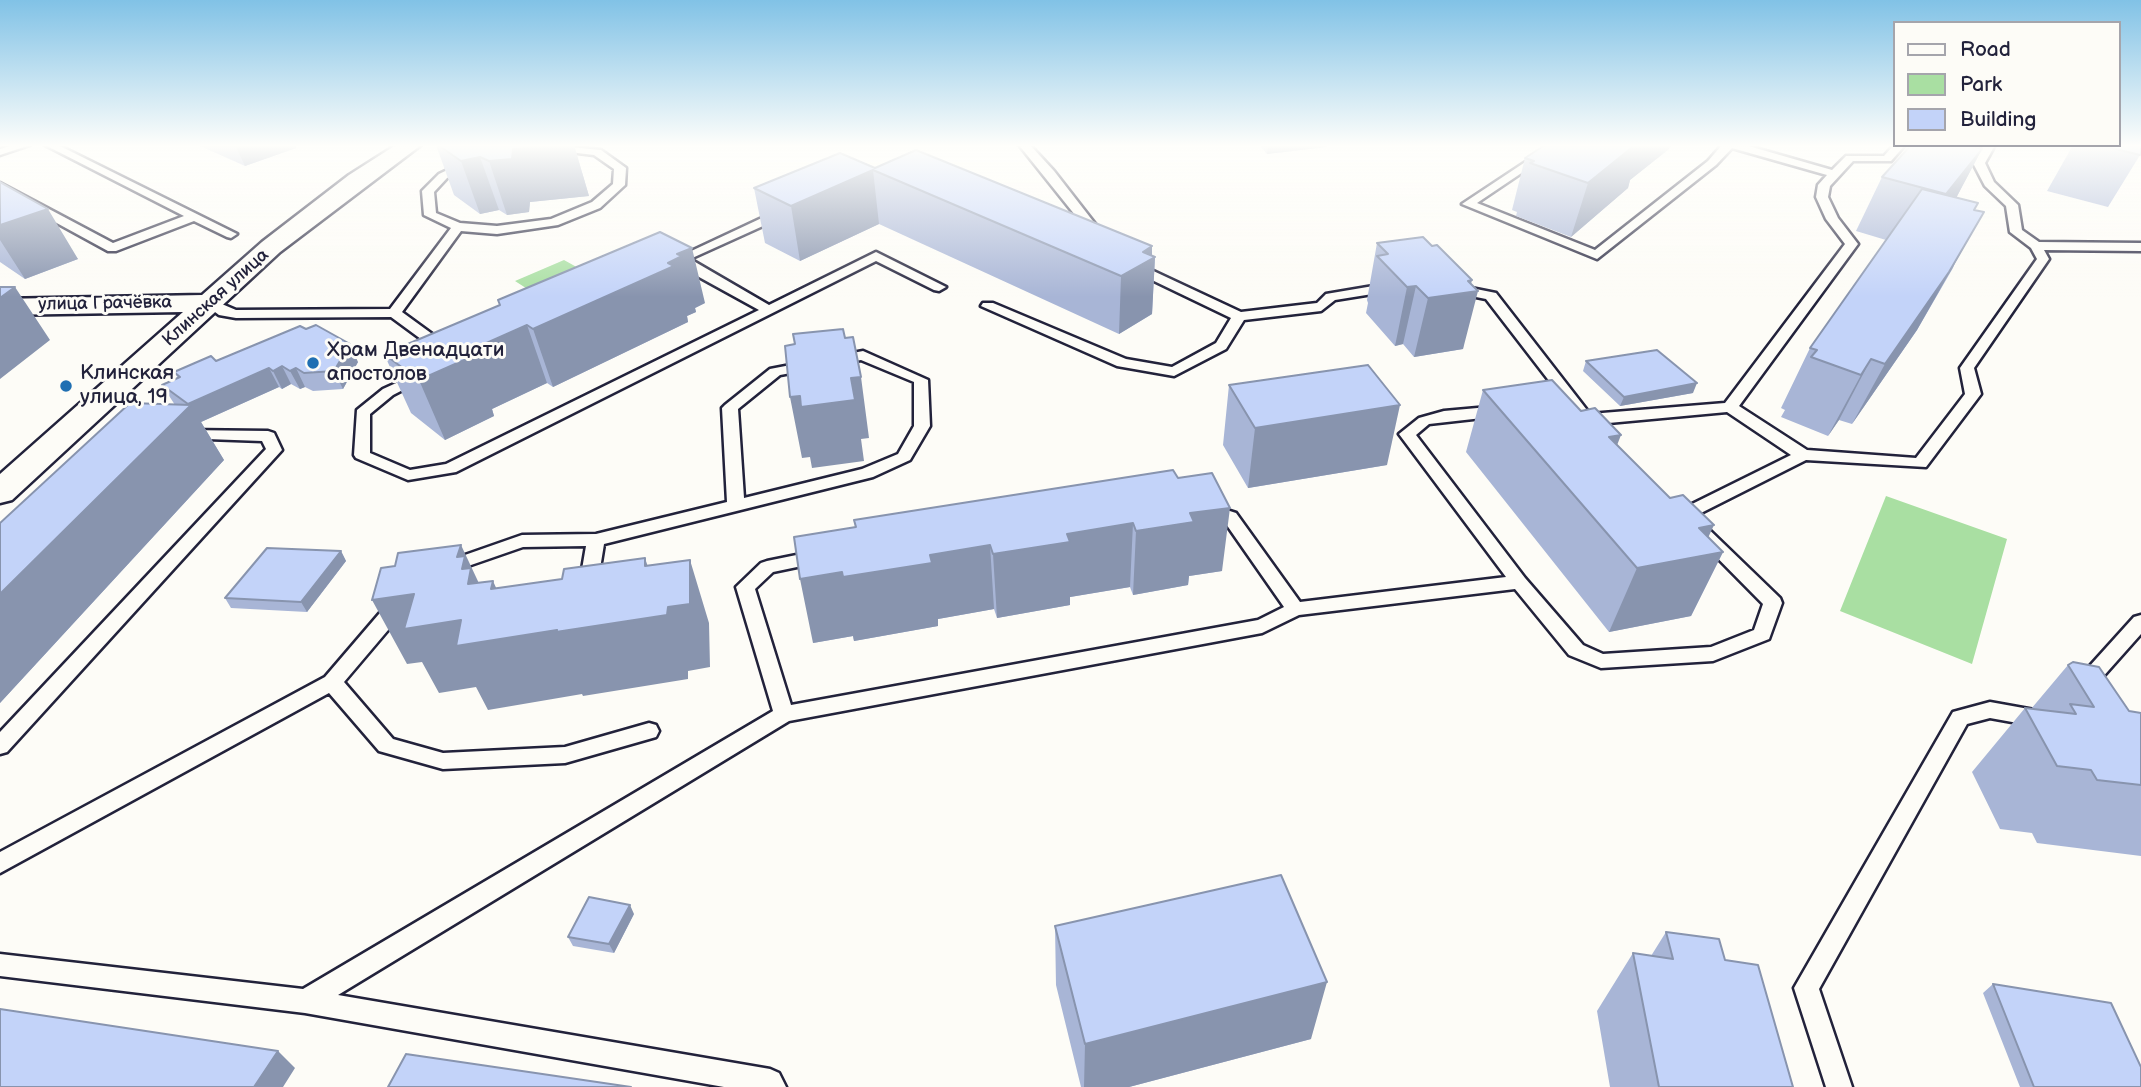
<!DOCTYPE html>
<html>
<head>
<meta charset="utf-8">
<style>
  body { margin:0 }
  #map { position:relative; width:2141px; height:1087px; overflow:hidden; background:#fdfcf7; font-family:"Balsamiq Sans",sans-serif }
  canvas { display:block }
  .legend { position:absolute; left:1893px; top:21px; width:228px; height:126px; box-sizing:border-box; background:#fdfcf7; border:2px solid #a5a5ac; margin:0; padding:9px 12px; list-style:none; font-size:21px; color:#22223b }
  .legend li { display:flex; align-items:center; gap:14px; height:35px }
  .legend b { width:35px; border:2px solid #a5a5ac }
</style>
</head>
<body>
<div id="map">
<canvas width="2141" height="1087"></canvas>
<ul class="legend">
<li><b style="height:9px;background:#fdfcf7"></b>Road</li>
<li><b style="height:19px;background:#a9dfa2"></b>Park</li>
<li><b style="height:19px;background:#c3d3f9"></b>Building</li>
</ul>
</div>
<script>
const g = document.querySelector('canvas').getContext('2d');
g.lineJoin = 'round';
function paint(path, color) {
  g.fillStyle = color;
  g.fill(path, 'evenodd');
}
function shape(rows) {
  const path = new Path2D();
  for (const r of rows) {
    path.moveTo(r[0], r[1]);
    for (let i = 2; i < r.length; i += 2) path.lineTo(r[i], r[i + 1]);
  }
  return path;
}
function strokePath(path, color, width, dash) {
  g.strokeStyle = color;
  g.lineWidth = width;
  g.lineCap = dash ? 'butt' : 'round';
  g.setLineDash(dash || []);
  g.stroke(path);
}
function drawText(font, color, halo, rows, align = 'center') {
  g.font = font + ' "Balsamiq Sans",sans-serif';
  g.lineWidth = 6;
  g.setLineDash([]);
  g.textBaseline = 'middle';
  g.strokeStyle = halo;
  g.fillStyle = color;
  for (const [text, x, y, turn = 0] of rows) {
    g.save();
    g.translate(x, y);
    g.rotate((+turn || 0) * Math.PI / 180);
    g.textAlign = isNaN(turn) ? turn : align;
    if (halo) g.strokeText(text, 0, 0);
    g.fillText(text, 0, 0);
    g.restore();
  }
}
paint(shape([
  [564,260,582,270,532,292,515,281],
  [1886,496,2007,539,1972,664,1840,611]
]), '#a9dfa2');
const service = shape([
  [14,145,30,145,0,155,0,149,14,145],
  [45,145,58,145,237,234,231,238,227,237,194,221,116,251,108,251,0,192,0,183,113,243,184,216,45,145],
  [549,145,601,150,626,168,625,185,600,208,558,225,497,234,461,231,402,312,450,347,452,350,450,353,440,353,391,317,236,318,219,315,203,303,210,299,236,310,390,309,451,228,424,215,422,191,439,174,464,162,474,164,447,178,434,192,436,213,460,223,497,226,551,219,592,202,613,184,614,169,594,155,553,150,549,149,549,145],
  [1019,145,1030,145,1054,171,1103,234,1103,240,1095,240,1019,145],
  [1551,145,1563,145,1477,203,1595,250,1708,161,1722,145,1745,145,1832,170,1846,156,1884,156,1894,145,1905,145,1891,161,1853,161,1830,186,1828,197,1838,218,1858,244,1739,406,1807,450,1916,458,1965,394,1960,368,2037,259,2031,248,2010,232,2006,206,1985,186,1973,163,1984,145,1995,145,1985,163,1994,182,2018,205,2022,230,2039,242,2141,243,2141,251,2044,250,2049,259,1974,368,1981,394,1926,467,1806,460,1695,516,1780,598,1782,603,1769,639,1713,661,1601,668,1569,655,1515,589,1299,615,1262,633,789,721,338,995,770,1069,779,1073,786,1087,724,1087,305,1013,0,976,0,954,303,989,773,711,736,587,761,563,767,561,821,550,830,556,821,562,773,572,755,589,791,705,1258,620,1284,607,1224,521,1202,513,1200,509,1202,505,1208,504,1236,513,1300,602,1506,577,1399,434,1419,418,1444,411,1500,406,1508,411,1500,416,1429,424,1416,435,1525,578,1583,645,1603,654,1711,647,1754,630,1763,604,1675,515,1678,511,1791,455,1727,412,1587,425,1578,422,1577,417,1486,299,1451,292,1449,289,1456,285,1496,293,1590,414,1725,403,1845,244,1826,219,1816,197,1818,185,1827,175,1732,148,1716,165,1597,259,1462,204,1551,145],
  [781,209,787,213,785,216,690,259,769,305,876,252,946,287,939,291,934,290,876,261,456,472,408,480,356,458,354,455,357,410,383,389,416,374,421,373,428,377,393,395,370,414,370,453,410,470,446,464,759,310,670,261,781,209],
  [1132,261,1241,312,1317,303,1326,294,1391,283,1398,287,1391,291,1335,300,1321,311,1244,320,1226,349,1174,376,1117,366,981,306,983,303,993,303,1126,359,1172,367,1216,343,1231,318,1127,268,1126,265,1132,261],
  [863,351,928,380,930,426,910,460,873,477,604,544,597,587,594,591,588,593,582,591,579,587,586,546,523,547,448,573,439,567,442,563,522,535,596,534,727,502,722,408,725,405,770,369,863,351],
  [861,360,914,382,914,426,898,454,862,469,744,498,738,409,780,375,861,360],
  [185,430,268,431,274,433,282,450,7,752,0,754,0,732,266,449,262,441,179,438,177,435,185,430],
  [398,598,405,600,407,605,405,610,344,682,393,739,443,753,565,747,649,723,656,725,659,731,656,737,565,763,443,769,379,751,329,693,0,873,0,852,325,677,391,600,398,598],
  [2141,615,2141,634,2092,689,2085,691,2078,689,2075,684,2078,679,2134,617,2141,615],
  [1990,702,2040,711,2047,713,2050,719,2047,725,2040,727,1990,718,1967,724,1819,989,1852,1087,1826,1087,1794,988,1953,712,1990,702]
]);
const minor = shape([
  [396,145,421,145,280,252,12,500,0,503,0,474,183,312,0,315,0,299,202,295,262,242,349,175,396,145]
]);
strokePath(service, '#22223b', 5);
strokePath(minor, '#22223b', 5);
paint(service, '#fdfcf7');
paint(minor, '#fdfcf7');
paint(shape([
  [198,145,295,145,296,148,245,166],
  [436,145,574,145,589,196,530,202,529,212,507,215,499,210,480,214,454,195],
  [1259,145,1327,145,1326,147,1267,154],
  [2073,145,2118,145,2140,155,2108,207,2047,191],
  [1669,149,1630,180,1628,188,1571,237,1516,216,1517,212,1512,210,1525,158],
  [1982,149,1956,198,1975,210,1953,268,1917,330,1852,424,1839,420,1828,436,1781,417,1785,410,1781,408,1810,348,1886,240,1856,231,1882,177],
  [875,168,1152,246,1152,255,1155,257,1152,314,1119,334,879,224,800,261,765,243,754,188],
  [0,182,78,259,25,279,0,262],
  [1377,243,1471,284,1463,349,1414,357,1403,344,1395,346,1366,313,1368,303,1367,300],
  [705,303,695,308,696,312,687,316,688,322,553,387,547,383,492,409,494,416,445,440,411,413,384,354,500,305],
  [1586,361,1693,393,1620,406,1583,371],
  [358,362,343,389,313,391,305,387,300,389,291,384,282,389,279,387,201,422,224,460,0,703,0,523,175,405,162,385,178,378,174,372],
  [1229,385,1387,465,1248,488,1223,445],
  [1483,390,1581,411,1670,498,1723,552,1691,616,1609,632,1466,452],
  [1173,470,1222,571,1189,576,1188,585,1133,595,1130,587,1070,597,1070,605,997,618,994,609,938,619,938,626,854,641,853,636,813,643,855,527,854,520],
  [341,551,346,561,307,612,231,608,225,598],
  [2068,665,2129,711,2141,713,2141,856,2037,843,2032,833,2000,829,1972,772,2025,708,2031,709],
  [634,914,614,953,573,946,568,937],
  [1055,926,1311,1039,1129,1087,1081,1087,1056,985],
  [1666,932,1725,960,1793,1087,1610,1087,1597,1011,1633,953,1651,956],
  [1993,984,2141,1087,2020,1087,1983,993]
]), '#a8b5d6');
paint(shape([
  [235,145,295,145,296,148,245,166],
  [558,145,574,145,589,196,530,202,529,212,507,215,489,161,513,149],
  [1268,145,1327,145,1326,147,1267,154],
  [1635,145,1671,145,1669,149,1630,180,1628,188,1571,237,1588,183],
  [1982,149,1954,202,1917,249,1946,194],
  [480,157,499,210,480,214,461,161],
  [873,170,879,224,800,261,791,206],
  [48,209,78,259,25,279,0,240,0,225],
  [1984,212,1917,330,1852,424,1885,364],
  [1152,246,1152,258,1155,257,1152,314,1119,334,1121,276,1143,252],
  [692,248,705,303,695,308,696,312,687,316,688,322,553,387,533,329,668,263,677,254],
  [1472,280,1469,292,1478,291,1463,349,1414,357,1428,298,1468,281],
  [1416,286,1403,344,1395,346,1407,287],
  [15,287,50,340,0,379,0,298],
  [527,325,547,383,492,409,494,416,445,440,419,380,464,353],
  [350,344,358,362,343,389,334,371],
  [1871,359,1839,420,1828,436,1861,375],
  [282,366,291,384,282,389,273,371],
  [269,368,279,387,201,422,224,460,0,703,0,594,188,404],
  [296,368,305,387,300,389,290,371],
  [861,377,869,438,861,439,864,461,812,468,810,457,802,458,790,397,851,378],
  [1697,383,1693,393,1620,406,1624,397],
  [1400,405,1387,465,1248,488,1255,428],
  [1621,435,1597,497,1609,437],
  [1230,508,1222,571,1189,576,1188,585,1133,595,1136,531,1190,513],
  [1133,523,1130,587,1070,597,1070,605,997,618,993,554,1067,534],
  [1714,525,1699,557,1723,552,1691,616,1609,632,1637,568,1699,528],
  [461,545,491,609,491,589,493,581,518,636,645,566,645,558,664,615,690,560,709,623,710,667,688,671,688,679,583,696,582,694,488,710,476,687,439,693,422,662,407,664,372,600,414,594,461,620,468,584,457,557],
  [990,545,994,609,938,619,938,626,854,641,853,636,813,643,800,579,930,555],
  [341,551,346,561,307,612,301,602],
  [630,905,634,914,614,953,609,944],
  [1327,982,1311,1039,1129,1087,1084,1087,1085,1044],
  [278,1051,295,1068,283,1087,254,1087]
]), '#8894ae');
const building = shape([
  [438,145,558,145,513,149,512,159,489,161,480,157,461,161,438,145],
  [1545,145,1635,145,1588,183,1530,163,1534,161,1525,158,1545,145],
  [1911,145,1968,145,1982,149,1946,194,1882,177,1911,145],
  [2100,145,2141,145,2141,154,2140,155,2100,145],
  [916,150,1152,246,1143,252,1155,257,1121,276,873,170,791,206,754,188,840,153,875,168,916,150],
  [0,182,48,209,0,225,0,182],
  [1922,189,1978,203,1974,210,1984,212,1949,272,1885,364,1871,359,1861,375,1811,357,1817,350,1810,348,1922,189],
  [660,232,692,248,677,254,682,256,668,263,674,266,533,329,527,325,464,353,471,357,419,380,384,354,500,305,498,300,660,232],
  [1423,237,1432,246,1437,245,1472,280,1468,281,1478,291,1428,298,1416,286,1407,287,1377,256,1388,254,1377,243,1423,237],
  [0,287,15,287,0,298,0,287],
  [316,325,350,344,334,371,304,373,296,368,290,371,282,366,273,371,269,368,188,404,162,385,180,377,174,372,211,356,216,361,300,326,306,329,316,325],
  [843,329,845,338,853,337,861,377,851,378,855,400,801,407,800,396,790,397,785,346,795,344,793,334,843,329],
  [1657,350,1697,383,1624,397,1586,361,1657,350],
  [1368,365,1400,405,1255,428,1229,385,1368,365],
  [1552,380,1581,411,1595,408,1621,435,1609,437,1670,498,1683,495,1714,525,1699,528,1723,552,1637,568,1483,390,1552,380],
  [130,403,191,405,0,594,0,523,130,403],
  [1173,470,1178,478,1212,473,1230,508,1190,513,1194,522,1136,531,1133,523,1067,534,1070,542,993,554,990,545,930,555,932,563,843,577,842,572,800,579,794,537,856,527,854,520,1173,470],
  [461,545,457,557,465,556,462,569,471,568,468,584,493,581,491,589,562,579,564,569,645,558,645,566,690,560,690,604,668,607,667,615,556,632,557,630,456,646,461,620,404,629,414,594,372,600,381,568,395,566,398,553,461,545],
  [267,548,341,551,301,602,225,598,267,548],
  [2073,662,2099,667,2129,711,2141,713,2141,785,2097,780,2091,770,2057,766,2025,708,2076,714,2070,704,2094,707,2068,665,2073,662],
  [1281,875,1327,982,1085,1044,1055,926,1281,875],
  [589,897,630,905,609,944,568,937,589,897],
  [1666,932,1719,939,1725,960,1758,965,1793,1087,1659,1087,1633,953,1673,959,1666,932],
  [1993,984,2111,1003,2141,1067,2141,1087,2034,1087,1993,984],
  [0,1009,278,1051,254,1087,0,1087,0,1009],
  [406,1054,631,1087,388,1087,406,1054]
]);
paint(building, '#c3d3f9');
strokePath(building, '#8894ae', 2);
const sky = g.createLinearGradient(0, 0, 0, 297);
sky.addColorStop(0, '#81c2e6');
sky.addColorStop(0.49, '#fefefb');
sky.addColorStop(1, '#fefefb00');
g.fillStyle = sky;
g.fillRect(0, 0, 2141, 297);
for (const [x, y, r, color] of [
  [313,363,7,"#1f6fb2"],
  [66,386,7,"#1f6fb2"]
]) {
  const dot = new Path2D();
  dot.arc(x, y, r, 0, 2 * Math.PI);
  g.fillStyle = color;
  g.fill(dot);
  strokePath(dot, '#fdfcf7', 2.5);
}
drawText('18px', '#22223b', '#fdfcf7', [
  ["Клинская улица",216,298,-42],
  ["улица Грачёвка",105,304,-1]
]);
drawText('21px', '#22223b', '#fdfcf7', [
  ["Храм Двенадцати",327,351],
  ["апостолов",327,375],
  ["Клинская",80,374],
  ["улица, 19",80,398]
], 'left');
</script>
</body>
</html>
